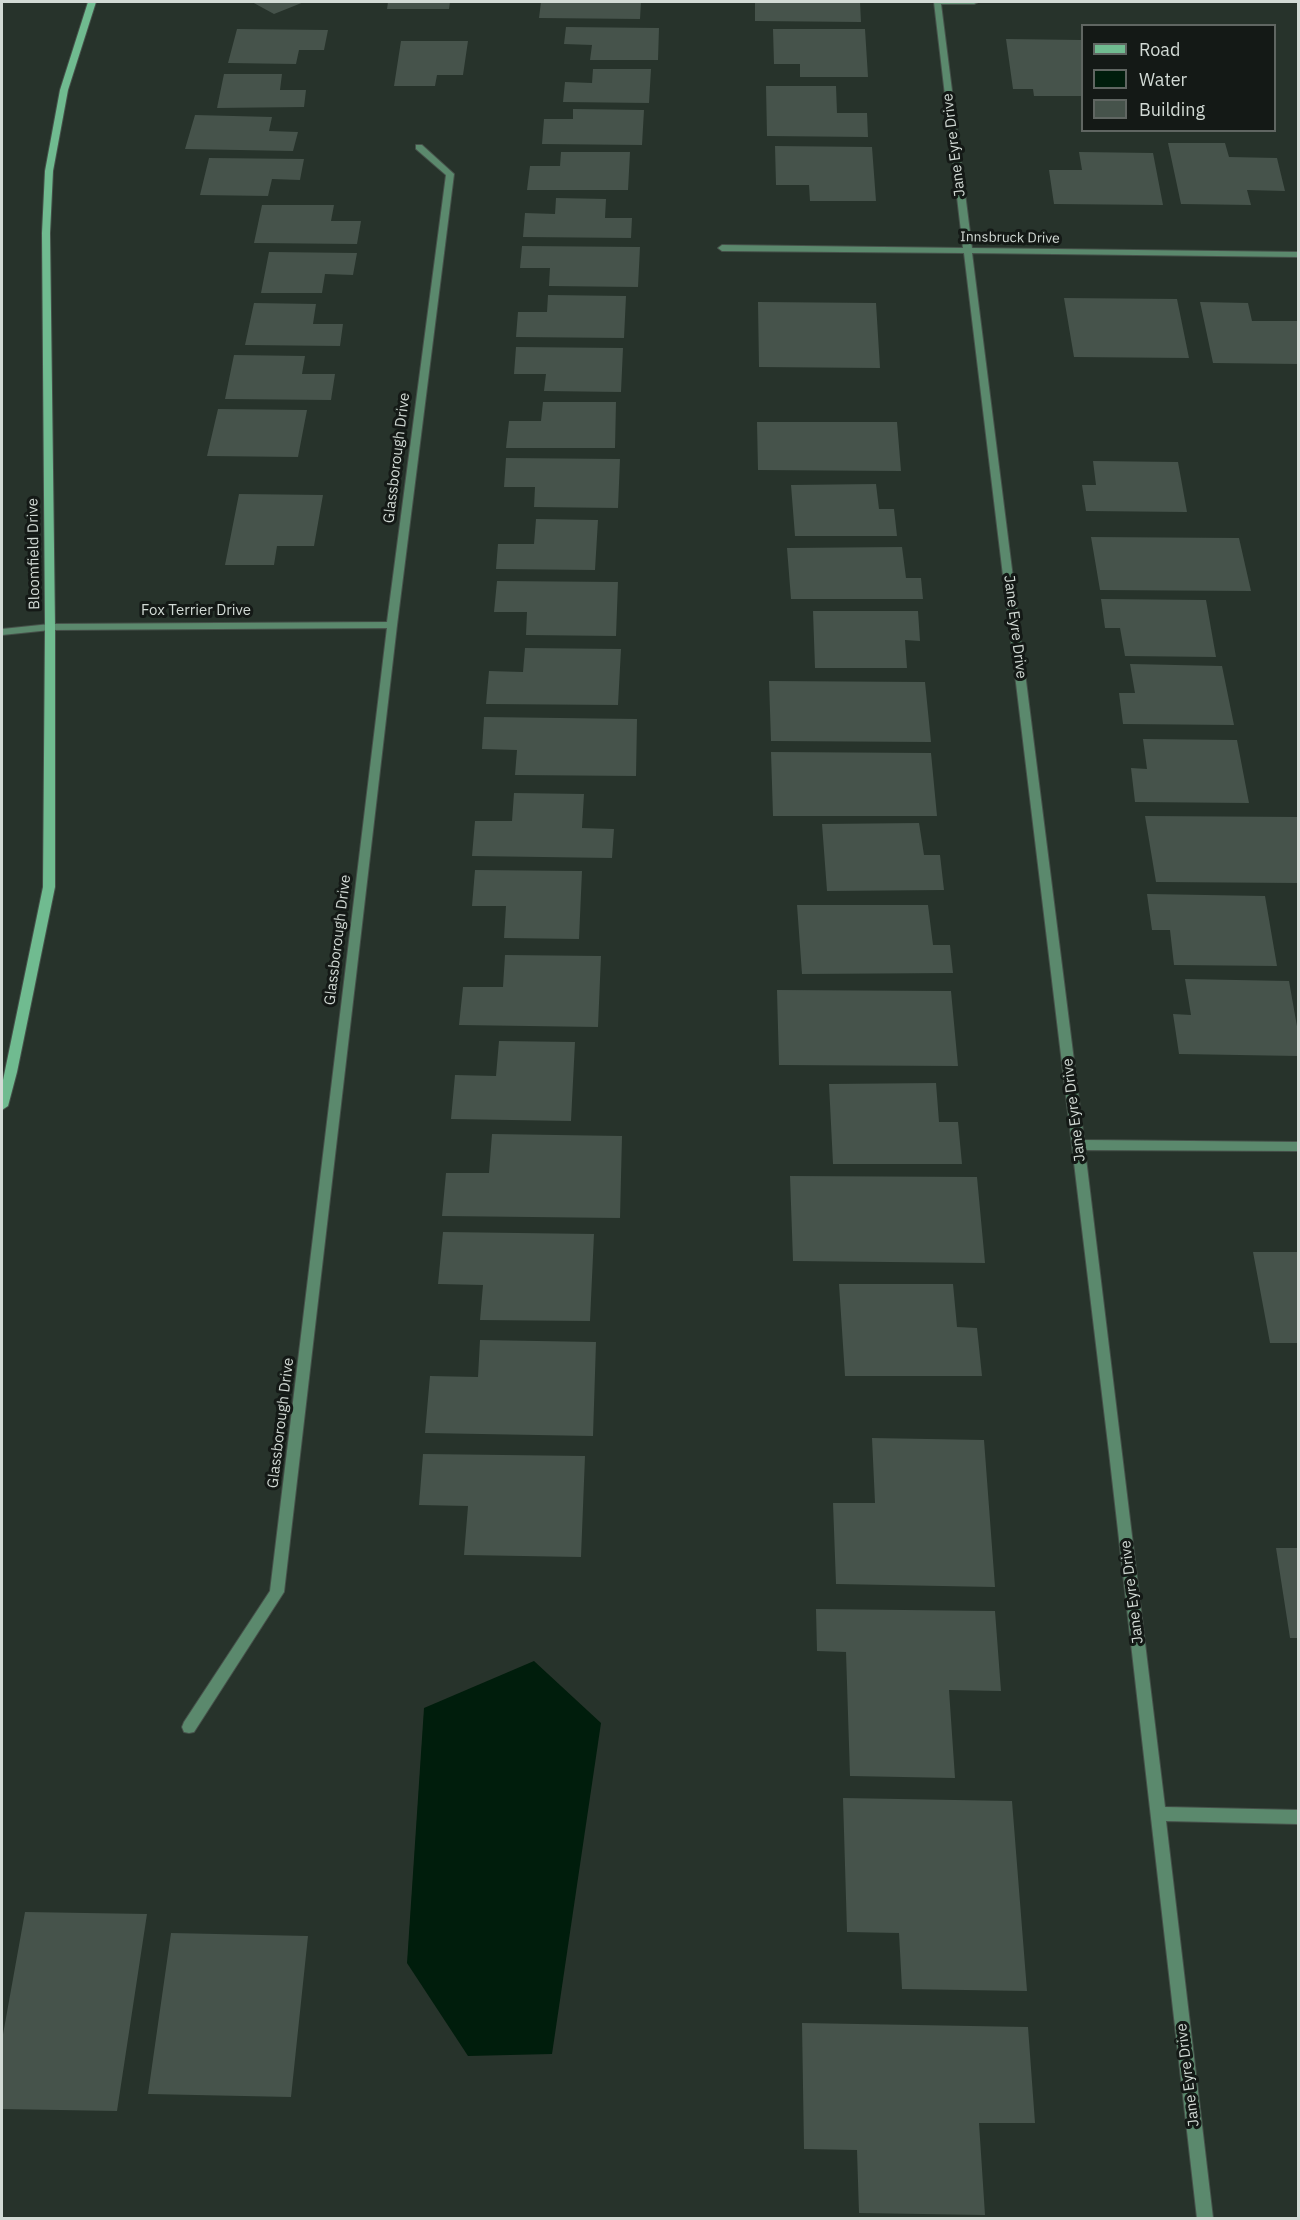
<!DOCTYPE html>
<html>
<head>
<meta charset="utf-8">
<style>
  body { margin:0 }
  #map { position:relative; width:1300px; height:2220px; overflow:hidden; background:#27332b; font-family:"IBM Plex Sans",sans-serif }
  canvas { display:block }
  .frame { position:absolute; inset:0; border:3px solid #d2dad5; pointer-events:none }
  .legend { position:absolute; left:1081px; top:24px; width:195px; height:108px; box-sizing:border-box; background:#141916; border:2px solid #606662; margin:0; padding:8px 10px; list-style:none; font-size:18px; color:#d2dad5 }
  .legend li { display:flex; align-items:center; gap:12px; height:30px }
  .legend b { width:30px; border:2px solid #606662 }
</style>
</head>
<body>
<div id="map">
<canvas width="1300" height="2220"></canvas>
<div class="frame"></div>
<ul class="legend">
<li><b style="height:8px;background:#70bb90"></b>Road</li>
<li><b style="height:16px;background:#001d0c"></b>Water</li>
<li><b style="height:16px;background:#46534b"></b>Building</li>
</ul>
</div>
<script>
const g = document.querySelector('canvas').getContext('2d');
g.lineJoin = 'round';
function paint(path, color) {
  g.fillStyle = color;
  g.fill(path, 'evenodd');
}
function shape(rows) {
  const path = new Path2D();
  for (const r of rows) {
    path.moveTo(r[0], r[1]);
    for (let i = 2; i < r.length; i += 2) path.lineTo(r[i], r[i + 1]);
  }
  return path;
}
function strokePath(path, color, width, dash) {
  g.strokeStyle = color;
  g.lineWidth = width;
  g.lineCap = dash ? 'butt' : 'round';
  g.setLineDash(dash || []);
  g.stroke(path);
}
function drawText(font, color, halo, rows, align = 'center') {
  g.font = font + ' "IBM Plex Sans",sans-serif';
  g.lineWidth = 6;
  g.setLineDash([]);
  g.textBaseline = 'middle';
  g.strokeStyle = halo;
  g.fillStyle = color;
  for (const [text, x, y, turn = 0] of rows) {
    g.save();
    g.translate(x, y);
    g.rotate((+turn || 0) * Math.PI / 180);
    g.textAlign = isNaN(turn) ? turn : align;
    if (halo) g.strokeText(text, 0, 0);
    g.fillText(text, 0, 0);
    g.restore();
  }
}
paint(shape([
  [534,1661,601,1723,552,2054,468,2056,407,1963,424,1708]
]), '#001d0c');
paint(shape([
  [252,2,304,2,274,14],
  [388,2,450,2,449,9,387,9],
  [541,2,641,2,640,19,539,18],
  [755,2,860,2,861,22,755,21],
  [566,27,659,28,658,60,590,60,592,45,564,44],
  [237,29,328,30,324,50,299,50,296,64,228,63],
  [773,29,865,29,868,77,800,77,800,64,774,64],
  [1006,39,1082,40,1082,96,1034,96,1033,89,1013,89],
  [401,41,468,41,463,75,437,75,435,86,394,86],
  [593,69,651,69,649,103,563,102,565,82,592,83],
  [224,74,282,74,280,90,306,90,304,107,217,108],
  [766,86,836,86,837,113,867,113,868,137,767,136],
  [573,109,644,110,642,145,542,144,544,119,573,119],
  [195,115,272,117,269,131,298,132,293,151,185,149],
  [1168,143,1225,143,1229,157,1277,158,1285,191,1247,190,1251,205,1181,204],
  [775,146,872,147,876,201,810,201,809,185,776,185],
  [561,152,630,152,628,190,527,190,530,166,560,166],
  [1079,152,1153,153,1163,205,1054,204,1049,170,1082,170],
  [209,158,304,159,300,180,272,179,268,196,200,195],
  [556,198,606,199,605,218,632,218,631,238,523,237,525,213,555,214],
  [262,205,334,205,331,221,361,221,357,244,254,243],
  [522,246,640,247,638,287,549,286,550,268,520,268],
  [269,252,357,253,353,275,325,274,322,293,261,293],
  [548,295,626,296,624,338,516,337,518,312,547,312],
  [1064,298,1177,299,1189,358,1074,357],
  [758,302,876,303,880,368,759,367],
  [1200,302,1248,303,1252,321,1298,321,1298,364,1213,363],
  [254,303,316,304,313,324,343,324,340,346,245,345],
  [516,347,623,348,621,392,544,391,546,374,514,374],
  [234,355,305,356,302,374,335,374,331,400,225,399],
  [543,402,616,402,615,448,506,448,509,421,541,421],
  [218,409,307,410,298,457,207,456],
  [757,422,897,422,901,471,758,470],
  [506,458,620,459,618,508,534,507,535,487,504,487],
  [1093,461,1178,462,1187,512,1086,511,1082,485,1096,485],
  [876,484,879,509,894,509,897,536,795,536,791,485],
  [239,494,323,495,314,546,277,546,274,565,225,565],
  [536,519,598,520,595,570,496,569,498,544,534,544],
  [1091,537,1239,538,1251,591,1100,590],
  [902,547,906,578,921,578,923,599,791,599,787,548],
  [497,581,618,582,616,636,526,635,527,612,494,612],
  [1101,599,1206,600,1216,657,1125,656,1120,628,1105,628],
  [813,611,918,611,920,641,905,640,907,668,815,668],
  [525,648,621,649,618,705,486,704,489,671,523,672],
  [1130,664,1222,666,1234,725,1123,724,1119,693,1135,693],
  [769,681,925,682,931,742,771,741],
  [484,717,637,719,636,776,515,775,517,750,482,749],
  [1143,739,1237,740,1249,803,1135,802,1131,768,1147,769],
  [771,752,931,753,937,816,773,816],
  [514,793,584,794,582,828,614,829,612,858,472,856,475,821,512,821],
  [1145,816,1298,817,1298,883,1156,882],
  [919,823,924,855,940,855,944,890,827,891,822,824],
  [475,870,582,871,579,939,504,938,506,906,472,906],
  [1147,894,1265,896,1277,966,1174,965,1170,930,1152,930],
  [797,905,928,905,933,945,950,945,953,973,802,974],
  [505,955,601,956,598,1027,459,1025,463,987,503,987],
  [1185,979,1289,981,1298,1032,1298,1056,1179,1054,1173,1014,1191,1015],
  [777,990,951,991,958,1066,779,1065],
  [499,1041,575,1042,571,1121,451,1119,455,1075,496,1076],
  [936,1083,939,1122,958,1122,962,1164,833,1164,829,1084],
  [492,1134,622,1136,620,1218,442,1216,446,1173,489,1173],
  [790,1176,977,1177,985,1263,793,1261],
  [443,1232,594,1234,590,1321,480,1320,483,1285,438,1284],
  [1253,1252,1298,1252,1298,1343,1270,1343],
  [839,1284,953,1284,957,1327,977,1328,982,1376,845,1376],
  [480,1340,596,1342,593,1436,425,1433,430,1376,478,1377],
  [872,1438,984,1440,995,1587,836,1584,833,1503,875,1503],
  [423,1454,585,1456,581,1557,464,1555,468,1506,419,1505],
  [1276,1548,1298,1548,1298,1638,1290,1638],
  [816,1609,995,1611,1001,1691,949,1690,955,1778,850,1776,846,1652,817,1651],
  [843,1798,1012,1801,1027,1991,902,1989,899,1933,847,1932],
  [25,1912,147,1914,117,2111,2,2109,2,2040],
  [171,1933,308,1936,291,2097,148,2094],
  [802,2023,1028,2027,1035,2123,979,2123,985,2215,859,2213,857,2150,804,2149]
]), '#46534b');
const street = shape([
  [934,2,978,2,974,4,941,4,972,248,1298,252,1298,257,972,253,1084,1140,1298,1142,1298,1151,1085,1150,1165,1807,1298,1810,1298,1824,1166,1821,1213,2218,1197,2218,1109,1452,964,253,722,251,718,248,722,245,963,248,934,2],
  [416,145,422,145,454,174,397,625,284,1592,194,1732,189,1733,184,1732,182,1727,184,1722,270,1591,387,628,50,630,2,635,2,629,50,624,387,622,446,175,416,149,416,145]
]);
const secondary = shape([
  [88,2,96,2,68,90,53,171,50,233,55,627,55,887,17,1072,8,1106,2,1110,2,1085,43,887,45,627,42,233,45,171,60,90,88,2]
]);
strokePath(street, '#46514a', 2);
strokePath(secondary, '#46514a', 2);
paint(street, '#5b896d');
paint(secondary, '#70bb90');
drawText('14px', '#d2dad5', '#141916', [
  ["Innsbruck Drive",1010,238,1]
]);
drawText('15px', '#d2dad5', '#141916', [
  ["Jane Eyre Drive",954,145,-97],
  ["Glassborough Drive",397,458,-83],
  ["Bloomfield Drive",34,554,-91],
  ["Fox Terrier Drive",196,611],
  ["Jane Eyre Drive",1015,627,83],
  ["Glassborough Drive",338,940,-83],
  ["Jane Eyre Drive",1074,1110,-97],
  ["Glassborough Drive",281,1423,-83],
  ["Jane Eyre Drive",1132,1592,-97],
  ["Jane Eyre Drive",1188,2075,-97]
]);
</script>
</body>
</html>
